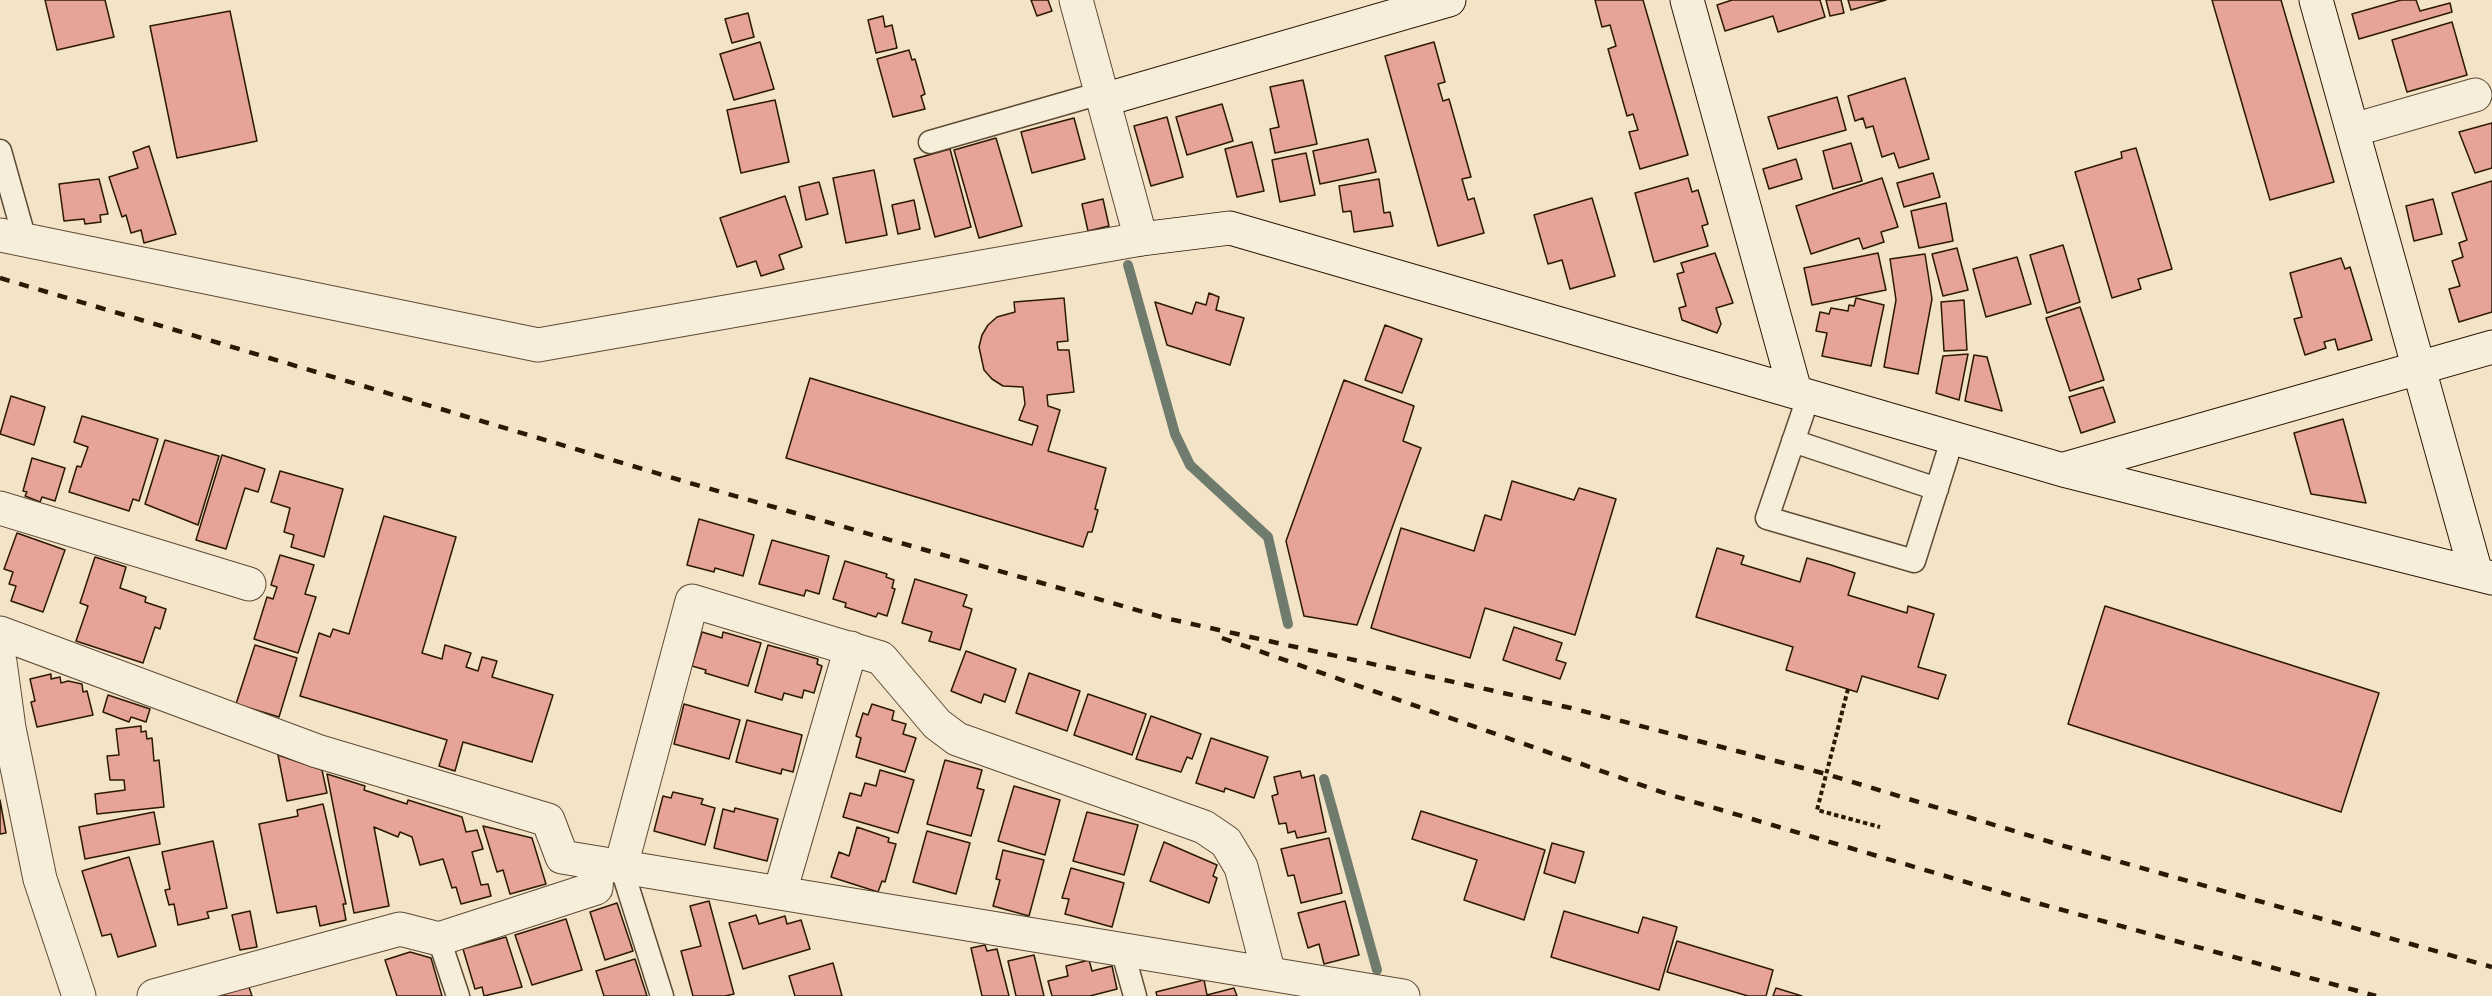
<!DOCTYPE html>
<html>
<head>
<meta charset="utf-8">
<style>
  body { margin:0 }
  canvas { display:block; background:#f3e4c8 }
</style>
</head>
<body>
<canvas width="2492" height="996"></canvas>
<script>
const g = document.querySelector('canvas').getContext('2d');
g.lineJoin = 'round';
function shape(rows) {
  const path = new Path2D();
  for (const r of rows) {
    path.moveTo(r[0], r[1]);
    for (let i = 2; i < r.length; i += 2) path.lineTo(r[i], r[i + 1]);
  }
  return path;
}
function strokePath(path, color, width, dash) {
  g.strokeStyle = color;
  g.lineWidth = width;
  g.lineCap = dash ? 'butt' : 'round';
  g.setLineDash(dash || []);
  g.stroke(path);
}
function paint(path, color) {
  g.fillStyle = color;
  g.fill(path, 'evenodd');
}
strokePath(shape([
  [1128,265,1175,434,1190,465,1268,537,1288,624],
  [1324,779,1377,970]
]), '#6f7c6d', 10);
const building = shape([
  [45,0,105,0,114,37,57,50,45,0],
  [1031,0,1048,0,1052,11,1037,16,1031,0],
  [1595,0,1643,0,1688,155,1640,169,1629,132,1638,130,1633,114,1627,116,1608,49,1616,46,1610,25,1602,27,1595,0],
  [1732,0,1820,0,1825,17,1778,32,1773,16,1725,31,1717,5,1732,0],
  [1826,0,1841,0,1844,13,1830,16,1826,0],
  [1848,0,1886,0,1851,10,1848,0],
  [2212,0,2281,0,2334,182,2270,200,2212,0],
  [2401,0,2416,0,2420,11,2450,3,2452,12,2359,39,2352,14,2401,0],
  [230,11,257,141,177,158,150,26,230,11],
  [748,13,754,37,732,43,725,19,748,13],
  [883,16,885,27,892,25,897,48,876,53,868,20,883,16],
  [2452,22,2467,75,2407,92,2392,40,2452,22],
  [760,42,774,89,734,100,720,54,760,42],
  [1434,42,1445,82,1438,84,1443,101,1449,99,1471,177,1462,179,1468,200,1474,198,1484,233,1438,246,1385,56,1434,42],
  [909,50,912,60,915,59,925,94,921,96,925,109,893,117,877,59,909,50],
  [1905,78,1929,159,1899,168,1894,153,1882,157,1873,126,1866,128,1863,118,1855,121,1848,96,1905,78],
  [1303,80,1317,144,1275,153,1270,129,1279,127,1270,87,1303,80],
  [1837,97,1846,130,1778,149,1768,117,1837,97],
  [775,100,789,162,741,173,727,110,775,100],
  [1222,104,1233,141,1187,155,1176,117,1222,104],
  [1167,117,1183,177,1151,186,1134,126,1167,117],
  [1074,118,1085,159,1032,173,1021,132,1074,118],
  [2492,123,2492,168,2475,173,2459,132,2492,123],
  [996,138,1022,226,979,238,954,150,996,138],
  [1368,139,1376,172,1320,184,1313,151,1368,139],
  [1252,142,1264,191,1237,197,1225,149,1252,142],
  [1851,143,1862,181,1833,189,1823,151,1851,143],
  [149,146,176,234,144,243,141,230,131,233,126,215,122,217,109,177,138,168,133,152,149,146],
  [2136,148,2172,269,2138,279,2141,289,2112,298,2075,172,2122,158,2121,152,2136,148],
  [950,149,971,227,935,237,914,159,950,149],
  [1306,153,1315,195,1280,202,1272,160,1306,153],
  [1796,159,1802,179,1769,189,1763,169,1796,159],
  [874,170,887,235,846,243,833,178,874,170],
  [1933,173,1940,197,1904,207,1897,183,1933,173],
  [1688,178,1692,192,1698,190,1708,224,1702,226,1708,246,1654,262,1635,193,1688,178],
  [1882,178,1898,227,1881,232,1884,242,1863,249,1859,238,1811,254,1796,206,1882,178],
  [99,179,108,214,100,215,101,222,85,224,84,219,64,221,59,184,99,179],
  [1379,179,1384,213,1390,212,1393,226,1354,232,1351,211,1343,212,1339,186,1379,179],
  [2492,181,2492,312,2459,322,2449,289,2460,286,2452,261,2463,257,2459,243,2467,240,2452,193,2492,181],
  [819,182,828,214,806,220,799,187,819,182],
  [785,196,802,247,779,255,784,269,761,276,756,261,737,267,720,218,785,196],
  [1592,198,1615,276,1570,289,1562,260,1548,264,1534,215,1592,198],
  [1103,199,1109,226,1088,231,1082,204,1103,199],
  [2433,199,2442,234,2414,241,2406,206,2433,199],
  [914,200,920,229,898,234,892,205,914,200],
  [1946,203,1953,241,1919,248,1911,211,1946,203],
  [2063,245,2080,302,2047,313,2030,255,2063,245],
  [1957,248,1968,290,1943,296,1932,254,1957,248],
  [1715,253,1733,303,1716,308,1721,324,1717,333,1682,320,1679,308,1686,306,1677,274,1684,272,1681,263,1715,253],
  [1878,253,1886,290,1812,305,1804,268,1878,253],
  [1925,254,1932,299,1918,374,1884,367,1896,300,1890,259,1925,254],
  [2017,257,2031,304,1986,317,1973,269,2017,257],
  [2341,258,2345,269,2350,267,2372,340,2338,350,2335,339,2324,342,2326,348,2305,355,2294,319,2302,317,2290,273,2341,258],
  [1209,293,1219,297,1216,310,1244,318,1230,365,1167,345,1155,302,1192,314,1196,302,1206,305,1209,293],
  [1064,298,1068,341,1057,342,1058,350,1069,350,1074,392,1047,395,1048,406,1060,410,1048,451,1106,468,1095,509,1098,510,1092,532,1088,532,1083,547,786,458,810,378,1032,445,1038,426,1019,420,1025,404,1023,387,1003,386,992,379,984,370,979,347,982,335,988,325,997,317,1015,312,1014,302,1064,298],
  [1856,298,1884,305,1871,366,1822,356,1827,333,1816,331,1820,312,1829,314,1831,308,1848,311,1849,305,1854,306,1856,298],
  [1964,300,1967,350,1944,351,1941,302,1964,300],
  [2080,307,2104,380,2070,391,2046,318,2080,307],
  [1385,325,1422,339,1402,393,1365,380,1385,325],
  [1968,354,1959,400,1936,393,1943,356,1968,354],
  [1974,355,1987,357,2002,411,1965,401,1974,355],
  [1344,380,1414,406,1403,441,1421,448,1357,625,1304,616,1286,541,1344,380],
  [2103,387,2115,422,2081,433,2069,397,2103,387],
  [11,396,45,407,34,445,0,434,11,396],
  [82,416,158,439,139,501,133,499,129,511,69,492,77,466,81,467,88,447,74,442,82,416],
  [2343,419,2366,503,2311,494,2294,433,2343,419],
  [165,440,219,456,198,525,145,504,165,440],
  [222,455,265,469,258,492,245,488,226,549,196,540,222,455],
  [32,458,65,468,55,501,42,497,40,502,25,496,27,492,23,491,32,458],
  [280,471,343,489,324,557,291,547,294,535,284,532,290,508,271,502,280,471],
  [1512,481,1574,500,1579,488,1616,499,1575,635,1485,608,1470,658,1371,628,1401,528,1474,551,1485,515,1501,520,1512,481],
  [384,516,456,537,422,653,442,659,445,645,471,653,466,667,478,671,482,657,497,661,492,677,553,695,532,762,463,742,455,771,439,766,447,740,300,696,319,633,330,637,333,629,349,634,384,516],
  [699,519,754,535,743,576,715,568,714,572,687,565,699,519],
  [17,533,65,550,43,612,11,601,16,586,9,584,13,572,4,569,17,533],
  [772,540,829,556,819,594,806,590,804,596,759,584,772,540],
  [1717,548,1744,556,1741,564,1800,582,1807,558,1831,565,1855,573,1848,595,1907,613,1908,606,1934,614,1918,667,1946,675,1938,699,1862,676,1857,692,1786,670,1793,647,1696,617,1717,548],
  [280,555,314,565,305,594,316,597,298,653,254,639,267,597,273,599,277,587,271,585,280,555],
  [95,557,126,567,120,588,146,597,145,602,166,609,160,629,155,627,143,663,76,641,88,606,80,603,95,557],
  [845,561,887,574,886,577,894,580,892,588,895,589,887,616,878,613,876,617,845,607,846,603,833,599,845,561],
  [915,579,967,595,963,606,972,609,960,650,929,641,932,632,902,623,915,579],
  [2105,606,2379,693,2341,812,2068,724,2105,606],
  [1514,627,1562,643,1556,660,1566,663,1560,679,1503,660,1514,627],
  [702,632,722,638,723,632,761,643,748,686,705,673,706,670,692,666,702,632],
  [255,645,297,658,279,717,236,704,255,645],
  [768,645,818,659,817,664,822,666,814,693,804,690,802,698,784,693,782,700,755,692,768,645],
  [966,651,1016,669,1005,702,984,694,981,703,951,691,966,651],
  [1029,673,1080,691,1067,731,1016,713,1029,673],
  [51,674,51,679,60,677,61,683,68,681,82,684,83,692,87,691,93,715,37,727,31,702,35,701,30,679,51,674],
  [1088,694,1146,714,1132,755,1074,735,1088,694],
  [108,695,150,709,146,722,131,717,129,722,103,712,108,695],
  [684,704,740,720,729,759,674,744,684,704],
  [872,704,894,711,892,720,906,724,903,734,916,738,905,772,856,757,861,738,856,736,863,713,868,715,872,704],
  [1151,716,1201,734,1192,759,1187,757,1181,772,1136,759,1151,716],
  [747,720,802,735,793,772,782,769,781,774,736,762,747,720],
  [141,726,141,732,146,731,147,739,152,738,154,761,159,760,164,807,97,814,95,794,125,790,124,780,110,780,107,756,119,755,116,729,141,726],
  [1211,738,1268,757,1254,798,1225,788,1224,792,1196,783,1211,738],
  [278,755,322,770,327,793,287,801,278,755],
  [945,760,982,770,977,788,984,790,971,836,927,824,945,760],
  [880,770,914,780,898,833,843,817,850,793,861,796,865,783,876,786,880,770],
  [1300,771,1302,778,1314,775,1326,832,1297,838,1295,831,1288,833,1286,823,1279,824,1272,796,1278,794,1274,777,1300,771],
  [327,774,365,786,364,790,407,804,408,800,462,817,466,832,477,830,483,849,472,852,481,885,488,884,491,896,461,904,456,887,452,888,443,859,420,865,412,837,400,832,398,837,374,827,389,906,354,913,327,774],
  [1014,786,1060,800,1045,855,998,841,1014,786],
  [673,792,703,799,701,804,715,808,705,845,654,831,663,796,671,798,673,792],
  [0,800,6,833,0,834,0,800],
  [323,804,346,904,343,904,346,920,320,926,316,906,277,913,259,824,298,816,297,810,323,804],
  [735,808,778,819,767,861,714,848,723,809,734,812,735,808],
  [1421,811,1545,850,1524,920,1464,900,1477,860,1412,839,1421,811],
  [154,812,160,844,85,859,79,827,154,812],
  [1087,812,1138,825,1124,875,1073,861,1087,812],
  [483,826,532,838,546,884,510,894,503,870,497,872,483,826],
  [857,827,889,838,888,842,896,844,885,882,882,881,878,892,831,877,839,852,849,856,857,827],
  [927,831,970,843,956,894,913,882,927,831],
  [1329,838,1342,893,1301,903,1294,875,1288,876,1281,849,1329,838],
  [213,841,227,908,207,912,209,918,178,925,174,904,169,905,165,890,170,889,162,852,213,841],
  [1164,842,1217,865,1213,876,1217,878,1209,903,1150,881,1164,842],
  [1552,843,1584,852,1575,883,1544,873,1552,843],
  [1003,850,1044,860,1029,916,993,906,1000,880,996,879,1003,850],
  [129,857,156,946,118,957,111,934,102,936,82,871,129,857],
  [1071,868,1124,883,1112,927,1065,914,1069,899,1062,898,1071,868],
  [709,901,734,994,725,996,693,996,681,951,701,946,690,906,709,901],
  [1345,901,1359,955,1324,964,1319,944,1308,948,1298,913,1345,901],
  [617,903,633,951,605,960,590,912,617,903],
  [250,911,257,947,240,950,232,915,250,911],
  [1564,911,1638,933,1643,917,1677,927,1659,990,1551,957,1564,911],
  [756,915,759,924,785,916,787,924,801,920,810,949,743,969,729,923,756,915],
  [566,919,582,970,532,985,515,935,566,919],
  [506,937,522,987,484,996,482,987,475,989,463,949,506,937],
  [1677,941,1773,970,1766,996,1748,996,1667,972,1677,941],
  [985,945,987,951,997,949,1009,996,982,996,971,948,985,945],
  [410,952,431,958,442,996,397,996,385,960,410,952],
  [1034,955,1044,996,1016,996,1008,961,1034,955],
  [635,959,647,996,604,996,596,971,635,959],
  [1089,960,1092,971,1112,966,1117,989,1090,996,1052,996,1048,981,1068,976,1066,966,1089,960],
  [833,963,842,996,795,996,789,976,833,963],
  [1204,980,1207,995,1234,988,1237,996,1157,996,1156,992,1204,980],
  [249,987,252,996,217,996,249,987],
  [1776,988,1802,996,1773,996,1776,988]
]);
paint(building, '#e5a497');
strokePath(building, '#2c1803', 1.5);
const lane = shape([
  [930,142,1101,93],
  [0,151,25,240],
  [1809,395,1767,518,1914,561,1953,437],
  [1793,441,1937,489],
  [621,866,662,996],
  [439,939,458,996],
  [1122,949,1135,996]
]);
const street = shape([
  [2353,130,2475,95],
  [0,235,538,345,1141,239,1076,0],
  [0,508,249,584],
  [0,633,317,751,548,820,562,857,1403,996],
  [0,662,9,728,40,879,79,996],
  [621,866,692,601,881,658,937,724,957,739,1204,827,1226,842,1241,867,1269,974],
  [780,892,851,648],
  [154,996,400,929,439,939,596,888,598,863]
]);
const secondary = shape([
  [1687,0,1795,391],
  [2316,0,2476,573],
  [1103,100,1449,0],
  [1141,239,1230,228,2063,470,2492,578],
  [2064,469,2492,347]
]);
strokePath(lane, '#5e4b34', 25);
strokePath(street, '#5e4b34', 35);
strokePath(secondary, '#2c1803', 35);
strokePath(shape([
  [1848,689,1817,810,1880,827]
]), '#2c1803', 4, [4.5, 3]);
strokePath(lane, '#f7eddb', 22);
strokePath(street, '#f7eddb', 33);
strokePath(secondary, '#f7eddb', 33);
strokePath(shape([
  [0,278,700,486,1165,618,1571,708,1826,774,2057,844,2492,967],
  [1222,638,1667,794,2037,903,2376,996]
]), '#2c1803', 4.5, [10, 10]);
</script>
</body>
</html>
